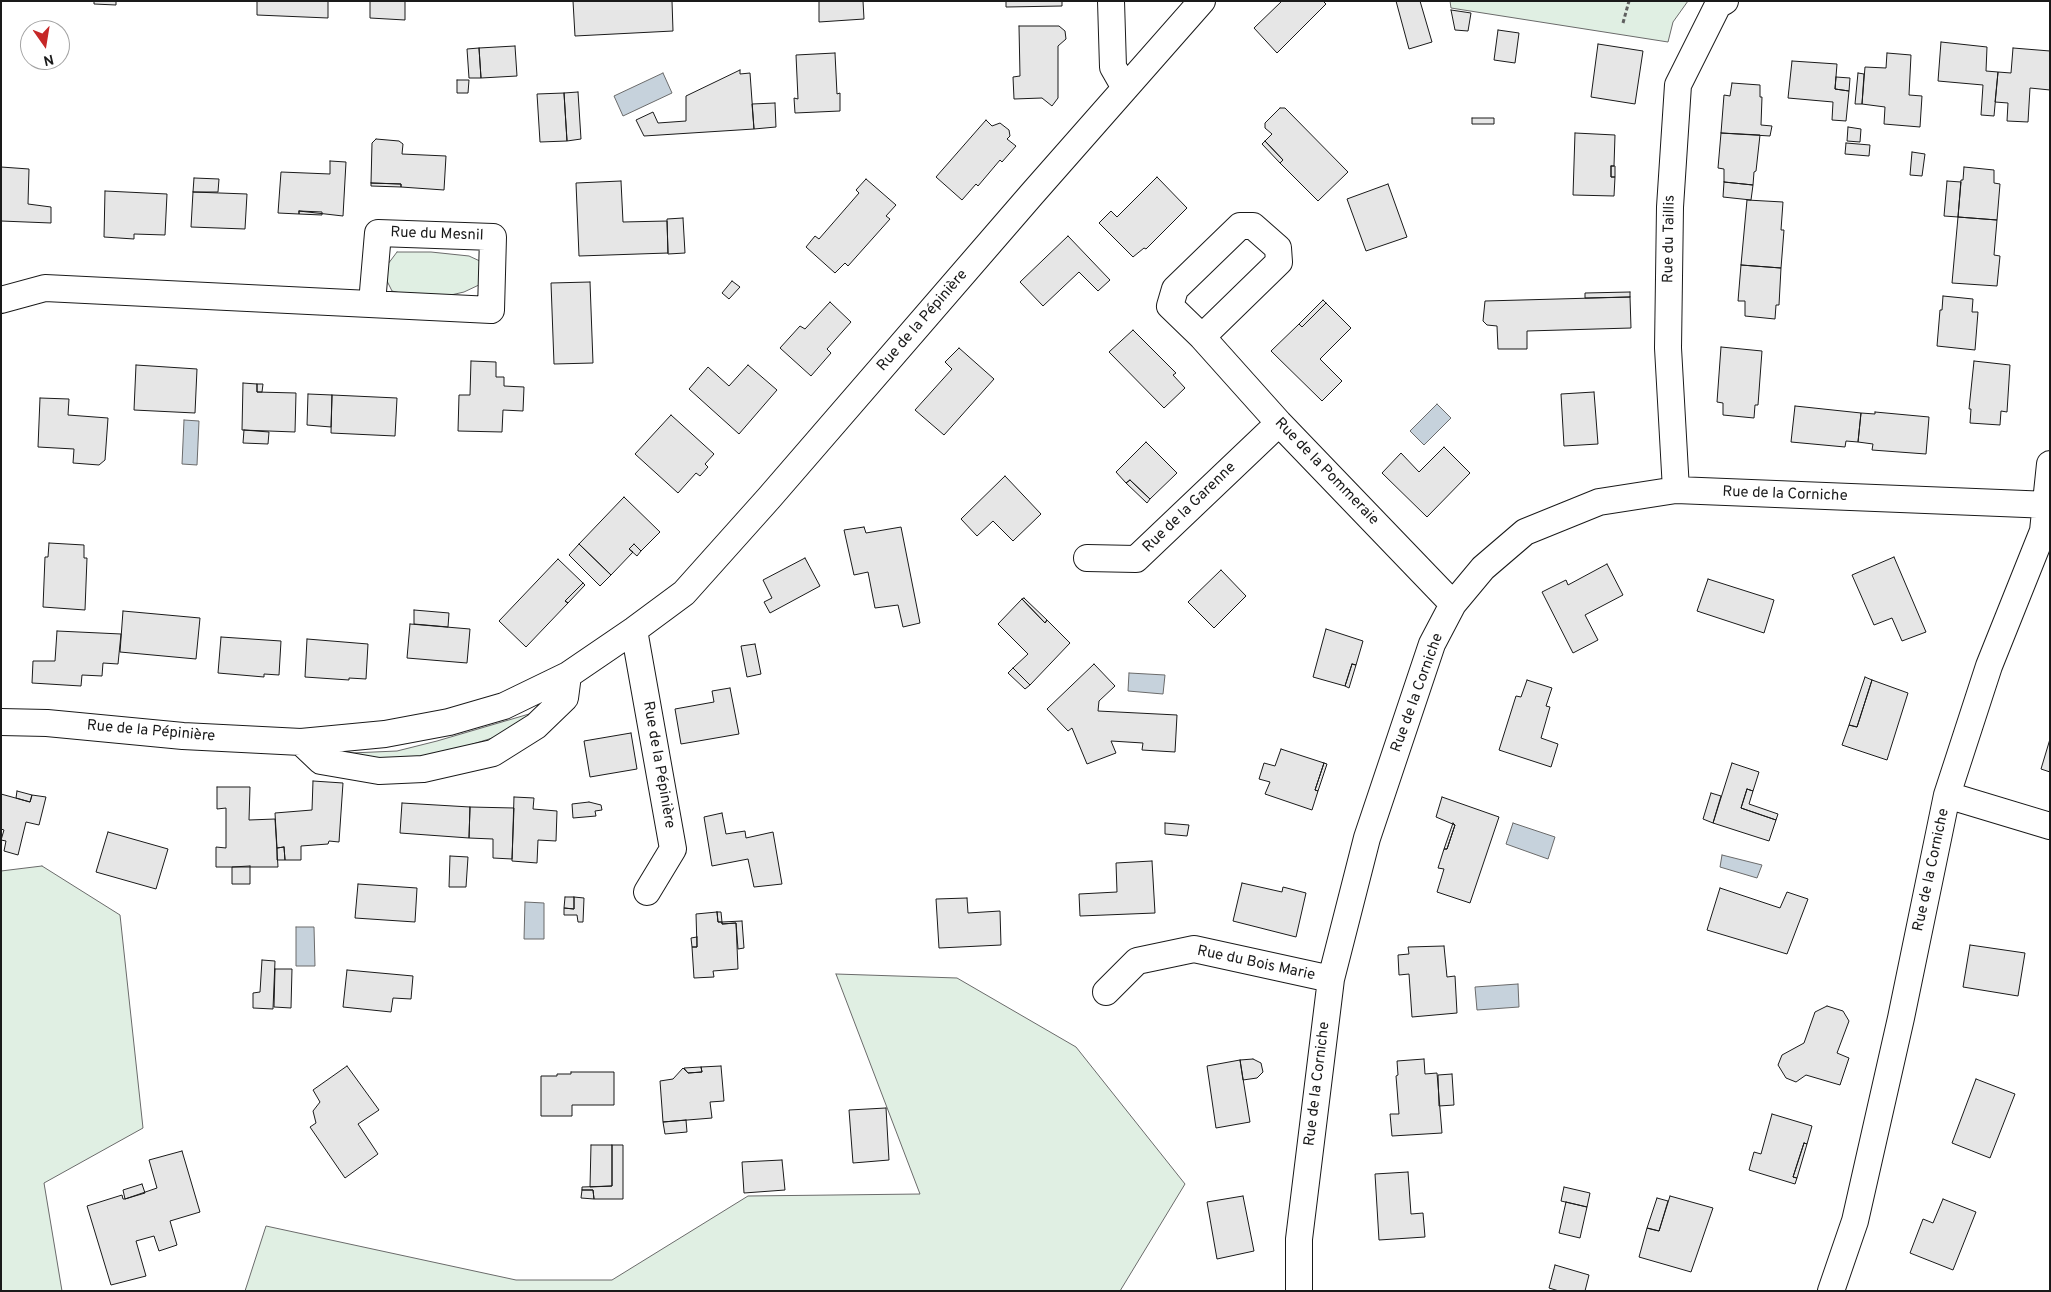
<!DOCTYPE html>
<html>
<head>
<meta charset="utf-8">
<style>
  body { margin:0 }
  #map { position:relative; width:2051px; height:1292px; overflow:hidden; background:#fff; font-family:Overpass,sans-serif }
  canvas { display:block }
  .frame { position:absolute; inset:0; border:2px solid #1a1a1a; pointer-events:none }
  .north { position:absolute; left:20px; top:20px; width:50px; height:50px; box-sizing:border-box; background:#fff; border:1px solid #a3a3a3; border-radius:50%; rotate:167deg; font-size:14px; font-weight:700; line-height:20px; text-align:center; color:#1a1a1a }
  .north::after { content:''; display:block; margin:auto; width:18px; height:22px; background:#c62828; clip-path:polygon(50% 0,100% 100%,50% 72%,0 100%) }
</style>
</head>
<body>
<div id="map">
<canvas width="2051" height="1292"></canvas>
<div class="frame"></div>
<div class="north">N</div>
</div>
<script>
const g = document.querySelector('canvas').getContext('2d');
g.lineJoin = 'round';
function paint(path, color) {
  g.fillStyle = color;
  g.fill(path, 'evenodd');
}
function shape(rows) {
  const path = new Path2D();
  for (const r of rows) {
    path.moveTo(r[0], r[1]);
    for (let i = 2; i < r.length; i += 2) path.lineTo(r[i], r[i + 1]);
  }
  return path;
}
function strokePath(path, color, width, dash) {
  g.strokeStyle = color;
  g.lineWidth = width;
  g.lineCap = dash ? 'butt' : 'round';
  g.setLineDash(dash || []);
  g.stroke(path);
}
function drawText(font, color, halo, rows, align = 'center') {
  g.font = font + ' Overpass,sans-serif';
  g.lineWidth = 4;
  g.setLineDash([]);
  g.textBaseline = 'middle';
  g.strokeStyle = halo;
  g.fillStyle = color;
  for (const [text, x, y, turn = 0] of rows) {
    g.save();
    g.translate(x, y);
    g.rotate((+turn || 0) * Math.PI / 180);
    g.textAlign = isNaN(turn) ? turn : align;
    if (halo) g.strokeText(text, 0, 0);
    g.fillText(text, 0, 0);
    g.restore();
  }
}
const green = shape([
  [1450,1,1688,1,1673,22,1668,42,1451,8,1450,1],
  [397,252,431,252,469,256,482,262,481,284,464,292,451,295,404,294,392,291,387,281,385,268,397,252],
  [536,712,505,734,435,756,385,761,351,753,397,751,437,741,536,712],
  [42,866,120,915,143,1128,44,1183,62,1291,1,1291,1,871,42,866],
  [836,974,957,978,1076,1047,1185,1184,1120,1291,245,1291,266,1226,516,1280,612,1280,748,1196,920,1194,836,974]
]);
paint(green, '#e0efe3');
strokePath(green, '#6a6a6a', 1);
const water = shape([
  [663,73,672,93,623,116,614,96,663,73],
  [1437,404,1451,418,1424,445,1410,431,1437,404],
  [184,420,199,421,197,465,182,464,184,420],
  [1129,673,1165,675,1163,694,1128,691,1129,673],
  [1513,823,1555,837,1548,859,1506,844,1513,823],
  [1722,855,1762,865,1757,878,1720,867,1722,855],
  [525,902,544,903,544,939,524,939,525,902],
  [296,927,314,927,315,966,296,966,296,927],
  [1518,984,1519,1007,1477,1010,1475,987,1518,984]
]);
paint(water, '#c6d2dc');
strokePath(water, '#6a6a6a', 1);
const building = shape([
  [94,1,116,1,116,5,94,4,94,1],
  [257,1,328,1,328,18,257,15,257,1],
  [370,1,405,1,405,20,370,18,370,1],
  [573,1,672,1,673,31,575,36,573,1],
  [819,1,863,1,864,19,819,22,819,1],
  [1006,1,1062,1,1062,6,1006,7,1006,1],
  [1282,1,1323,1,1326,4,1277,53,1254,28,1282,1],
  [1396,1,1420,1,1432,42,1409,49,1396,1],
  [1451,10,1471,13,1468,31,1455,30,1451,10],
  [1019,26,1059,26,1065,31,1066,39,1058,46,1058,98,1052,106,1042,98,1014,99,1013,77,1020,76,1019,26],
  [1498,30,1519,33,1515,63,1494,60,1498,30],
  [1941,42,1987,47,1986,71,1998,72,1994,116,1981,115,1983,85,1938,81,1941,42],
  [1598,44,1643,51,1635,104,1591,97,1598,44],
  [515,46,517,76,481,78,479,48,515,46],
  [479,48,481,78,469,78,467,49,479,48],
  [2013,48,2050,51,2050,90,2030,88,2028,122,2007,121,2008,103,1995,102,1998,72,2011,73,2013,48],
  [835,53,837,94,840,93,840,111,795,113,794,98,798,99,796,55,835,53],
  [1887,53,1911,55,1909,95,1922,96,1920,127,1884,124,1885,107,1862,104,1865,67,1886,68,1887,53],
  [1792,61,1837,64,1835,89,1849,91,1846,121,1832,120,1833,102,1788,98,1792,61],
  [740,70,740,74,750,73,754,129,644,136,636,120,653,112,658,123,686,121,686,96,740,70],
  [1858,73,1864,74,1862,104,1855,104,1858,73],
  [1836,77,1850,78,1849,91,1835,89,1836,77],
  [457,80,469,80,468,93,457,93,457,80],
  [1732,83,1760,85,1760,97,1762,97,1761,125,1772,126,1770,136,1721,133,1724,95,1730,96,1732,83],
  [578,92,581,139,567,141,564,93,578,92],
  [564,93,567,141,540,142,537,94,564,93],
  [775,103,776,127,754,129,752,104,775,103],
  [1280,108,1285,108,1348,172,1318,201,1280,163,1283,160,1265,141,1272,134,1265,128,1265,123,1280,108],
  [1472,118,1494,118,1494,124,1472,124,1472,118],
  [986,120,992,126,1000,123,1009,130,1010,136,1007,139,1016,146,1002,162,1000,160,978,186,976,184,962,200,936,177,986,120],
  [1848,127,1861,129,1860,142,1847,141,1848,127],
  [1575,133,1615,135,1614,166,1611,166,1611,177,1615,177,1614,196,1573,195,1575,133],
  [1721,133,1760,135,1756,171,1754,172,1753,185,1724,182,1724,169,1718,168,1721,133],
  [376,139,399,141,403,144,402,154,446,156,444,190,401,187,401,184,371,183,372,143,376,139],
  [1265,141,1283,160,1280,163,1262,144,1265,141],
  [1846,143,1870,145,1869,156,1845,154,1846,143],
  [1912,152,1925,154,1922,176,1910,175,1912,152],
  [330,161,346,162,343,216,299,211,299,214,278,213,281,172,330,174,330,161],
  [1611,166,1615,166,1615,177,1611,177,1611,166],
  [1,167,29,169,28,204,51,207,51,223,1,221,1,167],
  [1964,167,1994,170,1994,183,2000,184,1997,220,1958,217,1961,180,1963,180,1964,167],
  [1157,177,1187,208,1146,249,1144,248,1133,257,1099,223,1111,211,1117,217,1157,177],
  [194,178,219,179,218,192,193,192,194,178],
  [866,179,896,205,886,216,890,219,848,266,845,263,835,273,806,247,815,236,819,239,859,193,856,190,866,179],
  [621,181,623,222,667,221,668,253,579,256,576,183,621,181],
  [1947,181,1961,182,1958,217,1944,216,1947,181],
  [1724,182,1753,185,1751,200,1723,197,1724,182],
  [371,183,401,184,401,187,371,186,371,183],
  [1388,184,1407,237,1366,251,1347,199,1388,184],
  [105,191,167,194,165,235,134,234,134,239,104,237,105,191],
  [193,192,247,194,245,229,191,227,193,192],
  [1747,200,1783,202,1781,230,1784,230,1781,268,1741,265,1747,200],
  [299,211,322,212,322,215,299,214,299,211],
  [1958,217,1997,220,1994,255,2000,256,1997,286,1952,283,1958,217],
  [683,218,685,253,668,254,667,219,683,218],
  [1068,236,1110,280,1098,291,1079,272,1043,306,1020,282,1068,236],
  [1741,265,1781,268,1779,305,1776,305,1775,319,1745,316,1745,301,1738,301,1741,265],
  [732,281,740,287,729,299,722,293,732,281],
  [590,282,593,363,554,364,551,283,590,282],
  [1630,292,1630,297,1585,298,1585,293,1630,292],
  [1943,296,1973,299,1972,312,1978,312,1975,350,1937,346,1940,310,1942,310,1943,296],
  [1630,297,1631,328,1527,331,1527,349,1498,349,1497,326,1487,325,1483,321,1485,301,1630,297],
  [1323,300,1326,303,1302,327,1299,324,1323,300],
  [830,302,851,322,827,349,831,353,811,376,780,348,800,326,805,329,830,302],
  [1326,303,1351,328,1320,359,1342,381,1322,401,1271,351,1299,324,1302,327,1326,303],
  [1133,330,1176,373,1173,375,1185,388,1164,408,1109,352,1133,330],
  [1721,347,1762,351,1758,405,1755,405,1754,418,1723,415,1723,403,1717,402,1721,347],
  [959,348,994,379,944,435,915,410,952,369,945,362,959,348],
  [471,361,496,362,496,377,504,377,504,386,524,387,523,411,503,410,502,432,458,431,459,395,470,395,471,361],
  [1974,361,2010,365,2007,412,2001,411,2000,425,1970,423,1971,409,1969,409,1974,361],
  [136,365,197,369,195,413,134,410,136,365],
  [748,365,777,390,739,434,689,389,708,367,729,386,748,365],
  [243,383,257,384,257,392,296,393,295,432,242,430,243,383],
  [257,384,263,384,262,392,257,392,257,384],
  [1594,392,1598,444,1564,446,1561,394,1594,392],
  [308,394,332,395,331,427,307,425,308,394],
  [332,395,397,398,395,436,331,433,332,395],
  [40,398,69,399,68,415,108,418,105,460,99,465,73,463,74,449,38,447,40,398],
  [1795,406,1861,413,1858,442,1846,441,1845,447,1791,442,1795,406],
  [1875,412,1929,417,1926,454,1872,450,1873,444,1858,442,1861,413,1875,414,1875,412],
  [671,415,714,454,705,464,708,467,700,476,696,473,678,493,635,454,671,415],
  [244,430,269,432,268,444,243,443,244,430],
  [1146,442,1177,473,1150,499,1130,480,1126,483,1116,472,1146,442],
  [1444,447,1470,473,1427,517,1382,473,1401,453,1419,472,1444,447],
  [1005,476,1041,514,1013,541,993,521,977,536,961,519,1005,476],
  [1130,480,1150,499,1147,503,1126,483,1130,480],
  [624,497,660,532,641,551,634,544,629,549,633,552,611,575,579,544,624,497],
  [864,527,866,533,901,527,920,623,903,627,898,605,875,608,868,572,854,575,844,530,864,527],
  [49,543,84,545,84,558,87,558,85,610,43,607,45,557,48,557,49,543],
  [579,544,611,575,600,586,569,555,579,544],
  [634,544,641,551,637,556,629,549,634,544],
  [1894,557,1926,632,1902,641,1892,618,1874,625,1852,575,1894,557],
  [805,558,820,586,770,613,764,602,772,598,763,580,805,558],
  [558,559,583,583,565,601,568,603,526,647,499,621,558,559],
  [1607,564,1623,595,1585,615,1598,640,1573,653,1542,592,1566,580,1568,585,1607,564],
  [1221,570,1246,596,1214,628,1188,602,1221,570],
  [1708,579,1774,600,1764,633,1697,611,1708,579],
  [583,583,585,585,568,603,565,601,583,583],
  [1024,598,1047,620,1045,623,1022,599,1024,598],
  [1022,599,1045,623,1047,620,1070,643,1030,685,1013,668,1028,654,998,624,1022,599],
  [414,610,449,613,448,627,414,624,414,610],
  [123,611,200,618,196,659,120,652,123,611],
  [410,624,470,629,467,663,407,658,410,624],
  [1326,629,1363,641,1356,665,1352,664,1345,686,1313,677,1326,629],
  [57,631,121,634,118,664,103,663,102,676,82,675,81,686,32,683,33,661,55,661,57,631],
  [221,637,281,641,279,675,264,674,264,677,218,673,221,637],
  [307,639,368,644,366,679,349,678,349,680,305,677,307,639],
  [755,644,761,674,747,677,741,646,755,644],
  [1094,664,1115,686,1099,701,1098,711,1177,715,1175,752,1142,750,1143,743,1111,741,1116,753,1087,764,1072,728,1068,731,1047,709,1094,664],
  [1352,664,1356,665,1349,688,1345,686,1352,664],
  [1013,668,1030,685,1025,689,1008,673,1013,668],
  [1865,677,1872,680,1857,727,1849,725,1865,677],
  [1527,680,1552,688,1546,706,1550,707,1541,738,1558,744,1551,767,1499,750,1516,696,1521,697,1527,680],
  [1872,680,1908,693,1887,760,1842,745,1849,725,1857,727,1872,680],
  [730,688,739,734,681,744,675,709,714,702,712,691,730,688],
  [631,733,637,769,590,777,584,741,631,733],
  [2050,739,2050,772,2041,769,2050,739],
  [1281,749,1324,763,1315,790,1318,791,1312,810,1265,794,1270,782,1259,779,1264,763,1275,766,1281,749],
  [1324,763,1327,764,1318,791,1315,790,1324,763],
  [1732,763,1759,772,1753,791,1747,789,1741,808,1776,820,1769,841,1713,823,1732,763],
  [313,781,343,783,339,842,329,841,328,844,301,846,301,860,285,860,284,847,277,848,275,813,312,810,313,781],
  [217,787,250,787,249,820,275,819,278,867,216,867,216,847,226,848,226,808,217,809,217,787],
  [1747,789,1753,791,1749,804,1778,814,1776,820,1741,808,1747,789],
  [17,791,32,795,30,802,16,798,17,791],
  [1711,793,1721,796,1713,823,1703,819,1711,793],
  [1,794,30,802,32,795,46,797,39,825,26,822,18,855,4,851,6,841,1,840,4,830,1,829,1,794],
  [514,797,534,798,533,809,557,811,556,841,538,840,537,863,512,861,514,797],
  [1442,797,1499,817,1470,903,1437,892,1444,869,1438,868,1444,849,1447,849,1455,825,1436,817,1442,797],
  [589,802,601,805,602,810,595,811,596,816,573,818,572,804,589,802],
  [402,803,470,807,469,838,400,833,402,803],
  [470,807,514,808,512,859,493,858,493,839,469,838,470,807],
  [722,813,726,834,745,831,746,838,773,832,782,884,754,887,748,859,712,866,704,817,722,813],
  [1165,823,1189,825,1187,836,1165,834,1165,823],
  [1453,823,1455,825,1447,849,1444,849,1453,823],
  [108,832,168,849,156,889,96,872,108,832],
  [284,847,285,860,277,860,277,848,284,847],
  [450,856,468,857,466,887,449,887,450,856],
  [1152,861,1155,913,1080,916,1079,894,1117,892,1116,863,1152,861],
  [250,866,250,884,232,884,232,867,250,866],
  [1242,883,1282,892,1283,887,1306,893,1296,937,1233,921,1242,883],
  [358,884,417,888,415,922,355,918,358,884],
  [1720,888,1780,908,1787,892,1808,899,1787,954,1707,930,1720,888],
  [565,897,574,897,574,909,564,908,565,897],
  [574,897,584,898,583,922,578,922,577,915,564,915,564,908,574,909,574,897],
  [967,898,968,913,1000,911,1001,945,939,948,936,899,967,898],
  [717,912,718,922,722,922,722,924,736,923,738,969,713,971,714,977,694,978,692,947,697,947,696,914,717,912],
  [717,912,721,912,722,922,718,922,717,912],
  [742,921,744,948,738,949,736,923,722,924,722,922,742,921],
  [697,937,697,947,692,947,691,938,697,937],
  [1970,945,2025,953,2018,996,1963,987,1970,945],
  [1444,946,1447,977,1455,976,1457,1013,1412,1017,1409,974,1399,975,1398,955,1409,954,1408,947,1444,946],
  [262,960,275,961,273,1009,253,1008,253,993,260,992,262,960],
  [275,969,292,969,291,1008,274,1007,275,969],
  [347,970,413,976,411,999,393,998,391,1012,343,1007,347,970],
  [1827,1006,1843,1011,1849,1021,1837,1053,1849,1058,1840,1085,1806,1075,1796,1082,1786,1078,1778,1065,1782,1055,1804,1043,1815,1012,1827,1006],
  [1253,1059,1261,1063,1263,1072,1257,1078,1243,1080,1240,1060,1253,1059],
  [1424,1059,1425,1074,1437,1073,1442,1133,1392,1136,1390,1114,1399,1114,1396,1076,1398,1075,1397,1061,1424,1059],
  [1240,1060,1250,1122,1216,1128,1207,1066,1240,1060],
  [347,1066,379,1110,358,1124,378,1154,345,1178,310,1127,316,1123,313,1111,320,1102,313,1090,347,1066],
  [721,1066,724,1101,710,1102,712,1118,663,1122,660,1081,673,1079,683,1068,688,1073,702,1072,701,1067,721,1066],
  [701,1067,702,1072,688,1073,684,1068,701,1067],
  [571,1072,614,1072,614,1105,572,1105,572,1116,541,1116,541,1076,557,1076,557,1074,571,1074,571,1072],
  [1452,1074,1454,1105,1439,1106,1438,1075,1452,1074],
  [1976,1079,2015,1094,1990,1158,1952,1143,1976,1079],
  [886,1108,889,1160,853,1163,849,1110,886,1108],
  [1772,1114,1812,1126,1807,1144,1804,1143,1793,1177,1797,1178,1795,1184,1749,1170,1754,1152,1761,1154,1772,1114],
  [686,1120,687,1132,665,1134,663,1122,686,1120],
  [1804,1143,1807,1144,1797,1178,1793,1177,1804,1143],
  [591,1145,612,1145,612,1186,590,1187,591,1145],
  [612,1145,623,1145,623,1199,594,1199,593,1190,582,1190,582,1187,612,1186,612,1145],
  [182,1151,200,1212,170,1221,177,1245,159,1251,154,1236,136,1241,146,1276,111,1285,87,1206,122,1195,123,1199,125,1199,157,1188,149,1160,182,1151],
  [782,1160,785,1190,744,1193,742,1162,782,1160],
  [1408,1172,1411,1214,1423,1213,1425,1237,1379,1240,1375,1174,1408,1172],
  [142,1184,145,1193,125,1199,123,1190,142,1184],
  [1564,1187,1590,1193,1587,1207,1561,1201,1564,1187],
  [582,1190,593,1190,594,1199,581,1198,582,1190],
  [1243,1196,1254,1251,1217,1259,1207,1202,1243,1196],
  [1670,1196,1713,1208,1691,1272,1639,1257,1647,1228,1659,1231,1670,1196],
  [1657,1198,1668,1201,1659,1231,1647,1228,1657,1198],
  [1943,1199,1976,1212,1953,1270,1910,1253,1923,1219,1933,1223,1943,1199],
  [1566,1202,1587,1207,1580,1238,1559,1233,1566,1202],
  [1555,1265,1589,1275,1585,1291,1559,1291,1549,1288,1555,1265]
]);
paint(building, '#e6e6e6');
strokePath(building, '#1a1a1a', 1);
const minor = shape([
  [1111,1,1113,67,1125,88],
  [1,300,45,288,491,310,493,237,378,233,372,303],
  [1202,337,1279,262,1278,248,1253,226,1240,226,1175,289,1170,306,1202,337,1279,423,1453,604],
  [1676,490,1668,348,1670,207,1678,85,1718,5,1725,1],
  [1087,558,1136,559,1279,423],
  [634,630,673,849,647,892],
  [1,722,47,723,183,736,301,742,385,734,449,722,504,706,568,675,634,630,684,593,769,498,1032,194,1202,1],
  [301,742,321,761,379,771,423,769,493,753,536,726,565,698,568,675],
  [1947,795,2050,826],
  [1106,992,1137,961,1194,949,1331,979],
  [1299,1291,1299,1239,1331,979,1367,838,1432,644,1453,604,1483,568,1525,532,1599,502,1676,490,2050,505],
  [1831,1291,1855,1221,1901,1018,1947,795,1989,666,2043,531,2050,464]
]);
strokePath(minor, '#1a1a1a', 28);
strokePath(shape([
  [1623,23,1629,1]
]), '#5f5f5f', 3, [4, 2.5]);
strokePath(minor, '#fff', 26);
drawText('15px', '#1a1a1a', '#fff', [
  ["Rue du Mesnil",437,235,2],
  ["Rue du Taillis",1670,239,-89],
  ["Rue de la Pépinière",923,321,-49],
  ["Rue de la Pommeraie",1326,472,46],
  ["Rue de la Corniche",1785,495,2],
  ["Rue de la Garenne",1190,508,-44],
  ["Rue de la Corniche",1418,693,-70],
  ["Rue de la Pépinière",151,732,5],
  ["Rue de la Pépinière",658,765,80],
  ["Rue de la Corniche",1932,870,-78],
  ["Rue du Bois Marie",1256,964,12],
  ["Rue de la Corniche",1318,1084,-83]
]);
</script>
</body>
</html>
